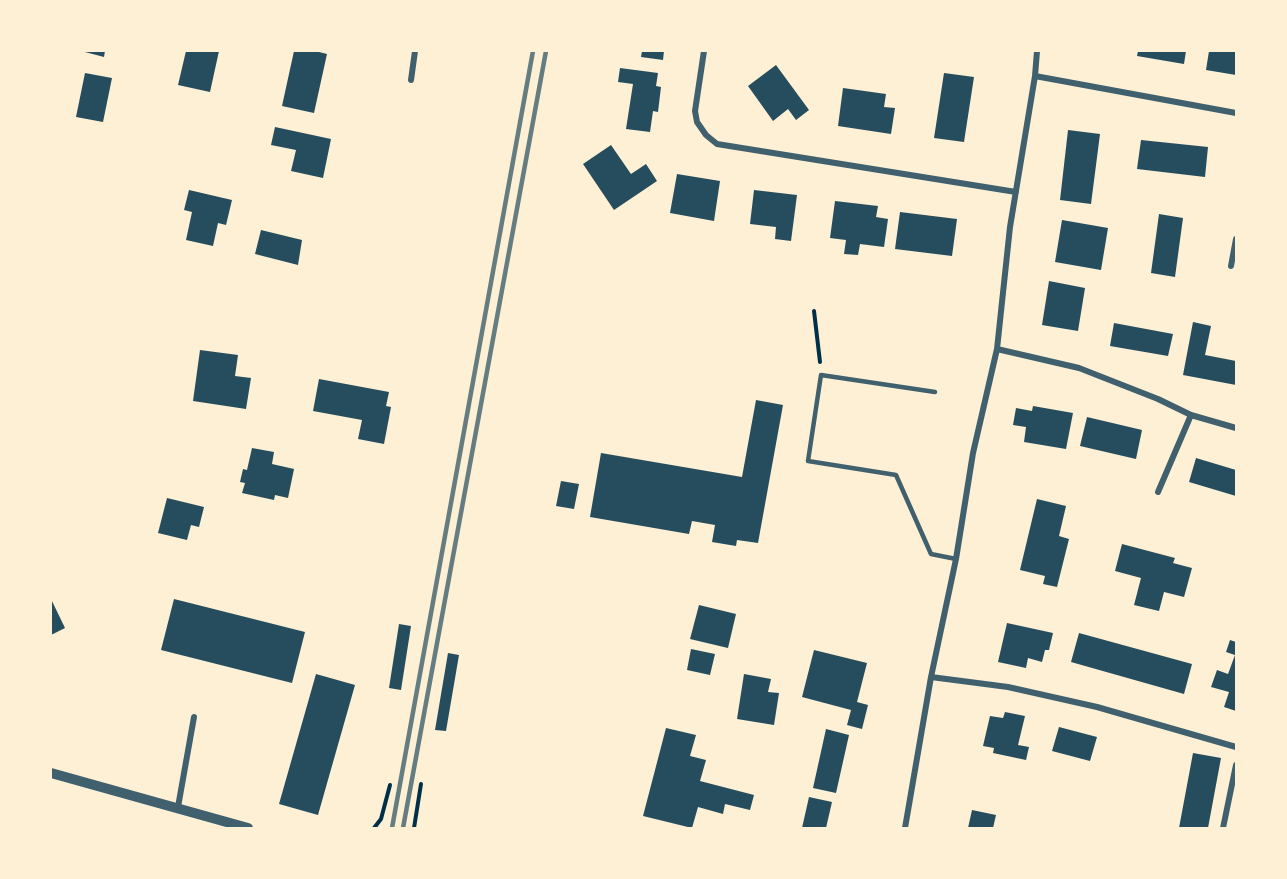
<!DOCTYPE html>
<html>
<head>
<meta charset="utf-8">
<style>
  body { margin:0 }
  #map { position:relative; width:1287px; height:879px; overflow:hidden; background:#fdf0d5; font-family:"Noto Sans",sans-serif }
  canvas { display:block }
  .frame { position:absolute; inset:0; border:52px solid #fdf0d5; pointer-events:none }
</style>
</head>
<body>
<div id="map">
<canvas width="1287" height="879"></canvas>
<div class="frame"></div>
</div>
<script>
const g = document.querySelector('canvas').getContext('2d');
g.lineJoin = 'round';
function paint(path, color) {
  g.fillStyle = color;
  g.fill(path, 'evenodd');
}
function shape(rows) {
  const path = new Path2D();
  for (const r of rows) {
    path.moveTo(r[0], r[1]);
    for (let i = 2; i < r.length; i += 2) path.lineTo(r[i], r[i + 1]);
  }
  return path;
}
function strokePath(path, color, width, dash) {
  g.strokeStyle = color;
  g.lineWidth = width;
  g.lineCap = dash ? 'butt' : 'round';
  g.setLineDash(dash || []);
  g.stroke(path);
}
paint(shape([
  [81,51,105,51,104,57],
  [186,51,219,51,210,92,178,85],
  [294,51,315,51,327,54,314,113,282,106],
  [642,51,664,51,663,60,641,57],
  [1138,51,1186,51,1184,64,1137,56],
  [1209,51,1236,51,1236,75,1206,70],
  [776,65,809,110,796,120,788,109,773,121,748,86],
  [620,68,658,73,656,86,661,87,658,112,653,111,650,132,626,129,633,84,618,82],
  [85,73,112,78,103,122,76,117],
  [944,73,974,77,964,142,934,138],
  [843,88,886,94,884,107,895,108,891,134,838,126],
  [275,127,331,139,323,178,291,171,296,150,271,145],
  [1068,130,1100,134,1091,204,1060,200],
  [1141,140,1208,147,1205,177,1137,169],
  [611,145,631,174,646,164,657,181,614,210,583,164],
  [677,174,720,181,714,221,670,213],
  [189,190,232,200,226,225,218,223,213,246,186,240,192,212,184,210],
  [754,190,797,195,791,241,775,239,776,227,750,224],
  [835,201,878,206,876,217,888,219,884,247,860,244,858,255,844,254,846,240,830,238],
  [900,212,957,219,952,256,895,249],
  [1159,214,1183,218,1175,277,1151,273],
  [1062,220,1108,228,1101,270,1055,262],
  [261,230,302,240,298,265,255,254],
  [1049,281,1085,288,1078,331,1042,325],
  [1193,322,1211,326,1205,355,1236,361,1236,385,1183,375],
  [1114,323,1173,334,1168,356,1110,346],
  [200,350,238,355,235,376,251,378,246,409,193,401],
  [319,379,389,392,386,406,391,407,384,444,358,439,362,420,313,411],
  [756,400,783,405,758,543,737,540,736,546,712,542,715,525,692,521,689,534,590,517,601,453,742,477],
  [1033,406,1073,413,1066,449,1024,442,1026,427,1013,425,1016,408,1032,411],
  [1087,417,1142,430,1136,459,1080,446],
  [252,448,274,452,272,464,294,469,288,498,275,495,274,500,242,493,245,483,240,482,243,469,247,470],
  [1196,458,1236,470,1236,496,1189,482],
  [561,481,579,484,574,509,556,506],
  [167,498,204,507,199,527,191,525,187,540,158,533],
  [1037,499,1066,506,1059,536,1069,539,1057,587,1043,584,1045,576,1020,570],
  [1122,544,1175,558,1173,563,1192,568,1184,597,1164,592,1159,611,1134,605,1141,578,1115,571],
  [51,599,65,628,51,635],
  [174,599,305,632,292,683,161,650],
  [699,605,736,614,728,648,690,639],
  [1007,623,1053,633,1049,650,1045,650,1042,662,1028,658,1026,668,998,662],
  [399,624,411,626,401,690,389,688],
  [1079,633,1192,664,1184,694,1071,662],
  [1230,640,1236,642,1236,711,1224,707,1229,692,1211,687,1217,670,1228,674,1235,655,1226,652],
  [691,649,715,654,710,675,687,670],
  [814,650,867,663,857,702,868,705,862,729,847,725,851,710,802,697],
  [448,653,459,655,446,731,435,730],
  [316,674,355,685,318,815,279,804],
  [744,674,771,679,768,692,779,693,774,725,737,719],
  [1005,712,1025,716,1018,745,1029,747,1026,760,993,753,994,748,983,746,990,716,1003,718],
  [1059,727,1097,737,1090,761,1052,751],
  [666,728,696,735,690,756,706,760,700,781,754,795,750,810,725,804,723,814,698,807,692,828,643,816],
  [826,729,849,735,836,793,813,788],
  [1193,753,1221,758,1208,828,1179,828],
  [809,797,832,802,826,828,802,828],
  [972,810,996,815,993,828,968,828]
]), '#264d5e');
strokePath(shape([
  [814,311,820,362],
  [374,828,381,819,390,785],
  [414,828,421,784]
]), '#003049', 4);
strokePath(shape([
  [935,392,821,375,808,461,896,475,931,554,956,559]
]), '#3f606c', 4.5);
strokePath(shape([
  [704,51,695,111,697,122,706,135,717,144,1016,192],
  [1035,76,1236,113],
  [411,80,415,51],
  [1231,266,1236,239],
  [997,349,1079,368,1158,399,1191,415,1236,428],
  [1158,492,1191,415],
  [931,677,1008,687,1097,707,1236,747],
  [178,807,194,717],
  [905,828,931,677,956,559,973,453,997,349,1010,227,1035,76,1037,51],
  [1223,828,1236,765]
]), '#3f606c', 6);
strokePath(shape([
  [51,773,248,828]
]), '#3f606c', 10);
strokePath(shape([
  [392,828,533,51],
  [403,828,546,51]
]), '#657d81', 4.5);
</script>
</body>
</html>
